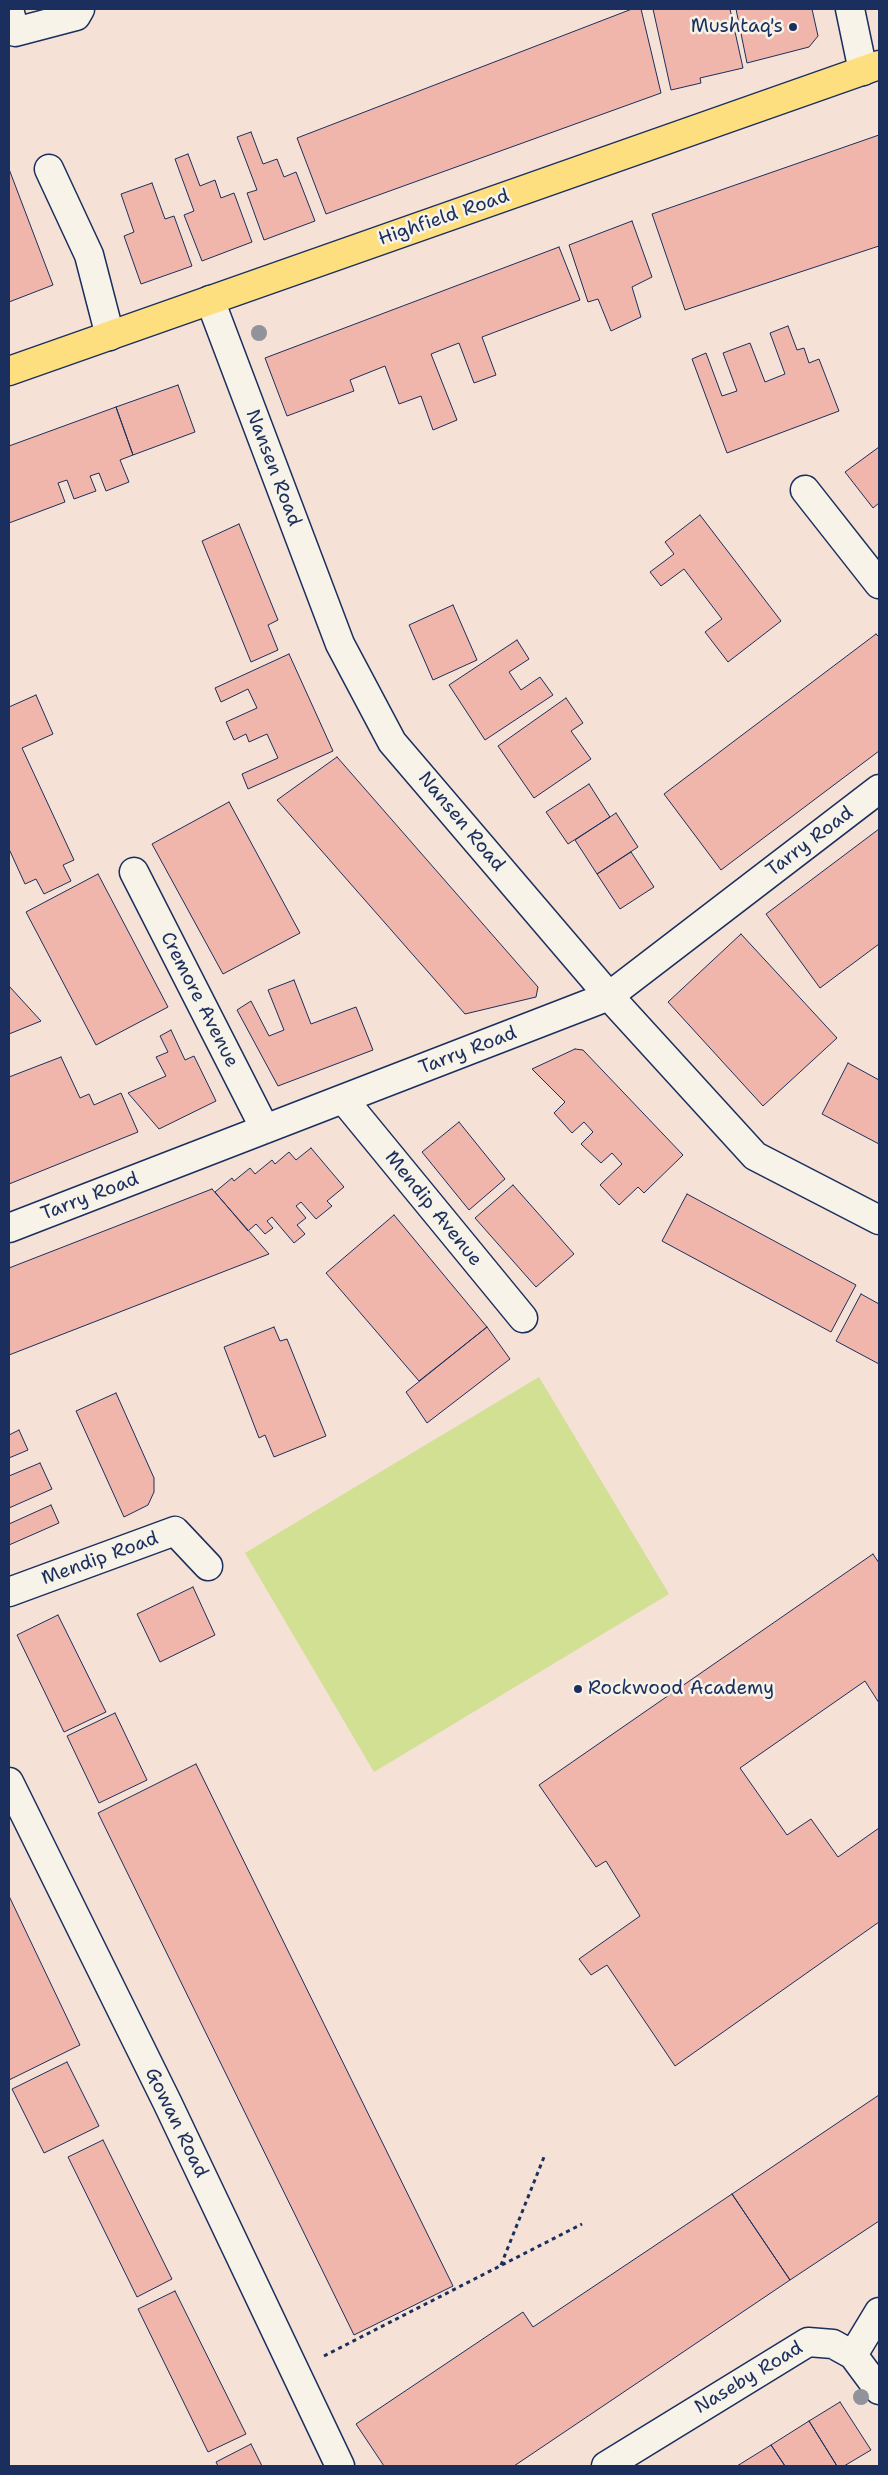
<!DOCTYPE html>
<html>
<head>
<meta charset="utf-8">
<style>
  body { margin:0 }
  #map { position:relative; width:888px; height:2475px; overflow:hidden; background:#f5e1d6; font-family:"Shantell Sans",sans-serif }
  canvas { display:block }
  .frame { position:absolute; inset:0; border:10px solid #1b2f5e; pointer-events:none }
</style>
</head>
<body>
<div id="map">
<canvas width="888" height="2475"></canvas>
<div class="frame"></div>
</div>
<script>
const g = document.querySelector('canvas').getContext('2d');
g.lineJoin = 'round';
function paint(path, color) {
  g.fillStyle = color;
  g.fill(path, 'evenodd');
}
function shape(rows) {
  const path = new Path2D();
  for (const r of rows) {
    path.moveTo(r[0], r[1]);
    for (let i = 2; i < r.length; i += 2) path.lineTo(r[i], r[i + 1]);
  }
  return path;
}
function strokePath(path, color, width, dash) {
  g.strokeStyle = color;
  g.lineWidth = width;
  g.lineCap = dash ? 'butt' : 'round';
  g.setLineDash(dash || []);
  g.stroke(path);
}
function drawText(font, color, halo, rows, align = 'center') {
  g.font = font + ' "Shantell Sans",sans-serif';
  g.lineWidth = 5;
  g.setLineDash([]);
  g.textBaseline = 'middle';
  g.strokeStyle = halo;
  g.fillStyle = color;
  for (const [text, x, y, turn = 0] of rows) {
    g.save();
    g.translate(x, y);
    g.rotate((+turn || 0) * Math.PI / 180);
    g.textAlign = isNaN(turn) ? turn : align;
    if (halo) g.strokeText(text, 0, 0);
    g.fillText(text, 0, 0);
    g.restore();
  }
}
paint(shape([
  [539,1377,669,1594,374,1772,245,1553]
]), '#d1e093');
const building = shape([
  [632,9,641,9,661,93,326,214,297,138,632,9],
  [653,9,730,9,743,68,700,78,701,83,671,90,653,9],
  [736,9,812,9,818,36,809,47,747,63,736,9],
  [251,132,263,164,277,159,284,177,296,172,315,221,264,240,247,193,257,190,237,137,251,132],
  [879,135,879,246,685,310,652,214,879,135],
  [188,154,200,186,215,180,221,198,234,193,252,242,202,261,184,215,194,211,175,159,188,154],
  [9,169,53,285,9,302,9,169],
  [152,183,165,219,174,216,192,266,141,284,124,236,134,232,121,194,152,183],
  [632,221,652,277,632,287,641,317,611,331,598,299,588,302,569,245,632,221],
  [559,247,580,300,482,337,496,375,474,383,459,343,431,354,457,420,433,430,421,396,399,404,385,366,350,380,354,391,287,416,265,358,559,247],
  [788,326,797,350,804,348,809,363,819,359,839,411,727,453,692,359,706,353,722,396,737,391,723,353,750,343,765,382,785,374,770,333,788,326],
  [178,385,195,432,133,455,116,407,178,385],
  [116,407,133,455,120,460,129,482,106,491,99,473,90,476,96,491,74,499,67,480,58,483,65,502,9,523,9,446,116,407],
  [879,447,879,503,873,508,845,472,879,447],
  [700,515,781,621,728,662,705,632,722,619,684,569,661,586,650,572,674,554,665,542,700,515],
  [239,524,278,620,268,625,278,650,251,662,202,541,239,524],
  [453,605,477,660,433,680,409,625,453,605],
  [876,634,879,637,879,751,721,870,664,794,876,634],
  [517,640,529,659,509,672,521,690,540,677,553,695,485,740,449,685,517,640],
  [289,654,333,751,248,789,242,774,278,758,267,734,249,742,246,734,234,740,226,722,257,708,248,689,221,702,215,688,289,654],
  [36,695,53,734,22,748,74,860,63,865,71,881,44,894,36,879,25,884,9,849,9,707,36,695],
  [566,698,583,723,571,731,591,759,534,798,498,746,566,698],
  [337,757,538,987,536,997,465,1014,277,800,337,757],
  [589,784,610,817,568,844,546,812,589,784],
  [229,802,300,933,223,974,152,844,229,802],
  [616,813,638,847,597,874,575,840,616,813],
  [879,829,879,944,820,988,766,914,879,829],
  [631,852,654,887,620,909,597,874,631,852],
  [98,874,168,1007,96,1045,26,912,98,874],
  [741,934,837,1038,763,1106,668,1002,741,934],
  [294,980,311,1024,356,1007,373,1050,278,1086,237,1010,251,1001,269,1036,284,1030,268,990,294,980],
  [9,986,41,1021,9,1034,9,986],
  [171,1030,185,1060,194,1056,216,1101,159,1129,128,1093,166,1076,156,1057,168,1052,160,1036,171,1030],
  [575,1049,583,1050,683,1155,644,1193,638,1187,619,1205,600,1185,622,1164,612,1153,601,1163,581,1144,593,1132,584,1122,572,1133,554,1113,565,1102,532,1069,575,1049],
  [61,1057,80,1098,89,1094,94,1105,121,1093,138,1132,9,1184,9,1077,61,1057],
  [848,1063,879,1080,879,1144,822,1114,848,1063],
  [459,1122,505,1179,469,1210,422,1152,459,1122],
  [311,1148,344,1187,327,1201,332,1206,316,1219,301,1202,296,1206,306,1218,297,1225,305,1234,294,1243,272,1217,267,1221,273,1228,265,1234,256,1224,248,1231,215,1192,232,1178,234,1181,250,1168,255,1174,272,1160,275,1164,289,1152,296,1160,311,1148],
  [513,1185,574,1254,536,1287,475,1218,513,1185],
  [212,1189,269,1254,9,1355,9,1268,212,1189],
  [687,1194,856,1285,831,1332,662,1241,687,1194],
  [394,1215,487,1327,419,1381,326,1273,394,1215],
  [861,1294,879,1304,879,1364,836,1341,861,1294],
  [274,1327,280,1341,287,1339,326,1436,274,1457,265,1435,259,1438,224,1347,274,1327],
  [487,1327,510,1359,427,1423,406,1392,487,1327],
  [116,1393,154,1478,154,1492,148,1505,124,1517,76,1411,116,1393],
  [19,1430,28,1450,9,1458,9,1435,19,1430],
  [40,1463,52,1489,9,1508,9,1476,40,1463],
  [51,1505,59,1523,9,1545,9,1524,51,1505],
  [873,1554,879,1563,879,1703,865,1681,740,1768,787,1835,811,1819,838,1857,879,1828,879,1922,675,2066,607,1965,591,1975,579,1959,640,1916,606,1861,596,1867,539,1785,873,1554],
  [193,1587,215,1635,160,1662,137,1614,193,1587],
  [58,1615,106,1712,64,1732,17,1635,58,1615],
  [115,1713,147,1780,99,1803,67,1736,115,1713],
  [196,1764,453,2286,354,2335,98,1813,196,1764],
  [9,1896,80,2045,9,2080,9,1896],
  [67,2062,99,2126,44,2153,12,2089,67,2062],
  [879,2095,879,2221,790,2280,732,2194,879,2095],
  [103,2140,172,2279,137,2297,68,2157,103,2140],
  [732,2194,790,2280,514,2466,384,2466,356,2424,523,2312,533,2327,732,2194],
  [175,2291,246,2434,208,2452,138,2309,175,2291],
  [840,2402,871,2450,844,2466,837,2466,809,2421,840,2402],
  [809,2421,837,2466,785,2466,771,2445,809,2421],
  [251,2444,262,2466,218,2466,216,2462,251,2444],
  [771,2445,785,2466,737,2466,771,2445]
]);
paint(building, '#f0b6ab');
strokePath(building, '#1b2f5e', 1);
const minor = shape([
  [9,9,15,32,76,16,80,9],
  [850,9,863,71],
  [49,169,89,255,110,336],
  [210,300,340,644,392,742,609,996,755,1156,879,1220],
  [805,490,879,584],
  [134,872,265,1129],
  [344,1100,523,1318],
  [9,1228,609,996,879,789],
  [9,1592,175,1531,208,1566],
  [9,1782,167,2102,340,2466],
  [853,2355,879,2312],
  [606,2466,808,2342,833,2344,853,2355,879,2390]
]);
const major = shape([
  [9,371,879,65]
]);
strokePath(minor, '#1b2f5e', 31);
strokePath(major, '#1b2f5e', 31);
strokePath(shape([
  [501,2265,544,2157],
  [324,2356,582,2224]
]), '#1b2f5e', 3, [4, 4]);
strokePath(minor, '#f7f3e8', 28);
strokePath(major, '#fedf80', 28);
g.fillStyle = '#91929a';
for (const [x, y] of [
  [259,333],
  [861,2397]
]) {
  g.beginPath();
  g.arc(x, y, 8, 0, 2 * Math.PI);
  g.fill();
}
for (const [x, y, r, color] of [
  [793,27,5,"#1b2f5e"],
  [578,1689,5,"#1b2f5e"]
]) {
  const dot = new Path2D();
  dot.arc(x, y, r, 0, 2 * Math.PI);
  g.fillStyle = color;
  g.fill(dot);
  strokePath(dot, '#f7f3e8', 2);
}
drawText('19px', '#1b2f5e', '#f7f3e8', [
  ["Mushtaq's",783,27],
  ["Rockwood Academy",588,1689,"left"]
], 'right');
drawText('19px', '#1b2f5e', '#f7f3e8', [
  ["Highfield Road",444,218,-19],
  ["Nansen Road",273,468,69],
  ["Nansen Road",461,822,50],
  ["Tarry Road",810,842,-37],
  ["Cremore Avenue",199,1000,63],
  ["Tarry Road",468,1051,-21],
  ["Tarry Road",90,1197,-21],
  ["Mendip Avenue",433,1209,51],
  ["Mendip Road",100,1559,-20],
  ["Gowan Road",176,2123,64],
  ["Naseby Road",749,2378,-31]
]);
</script>
</body>
</html>
